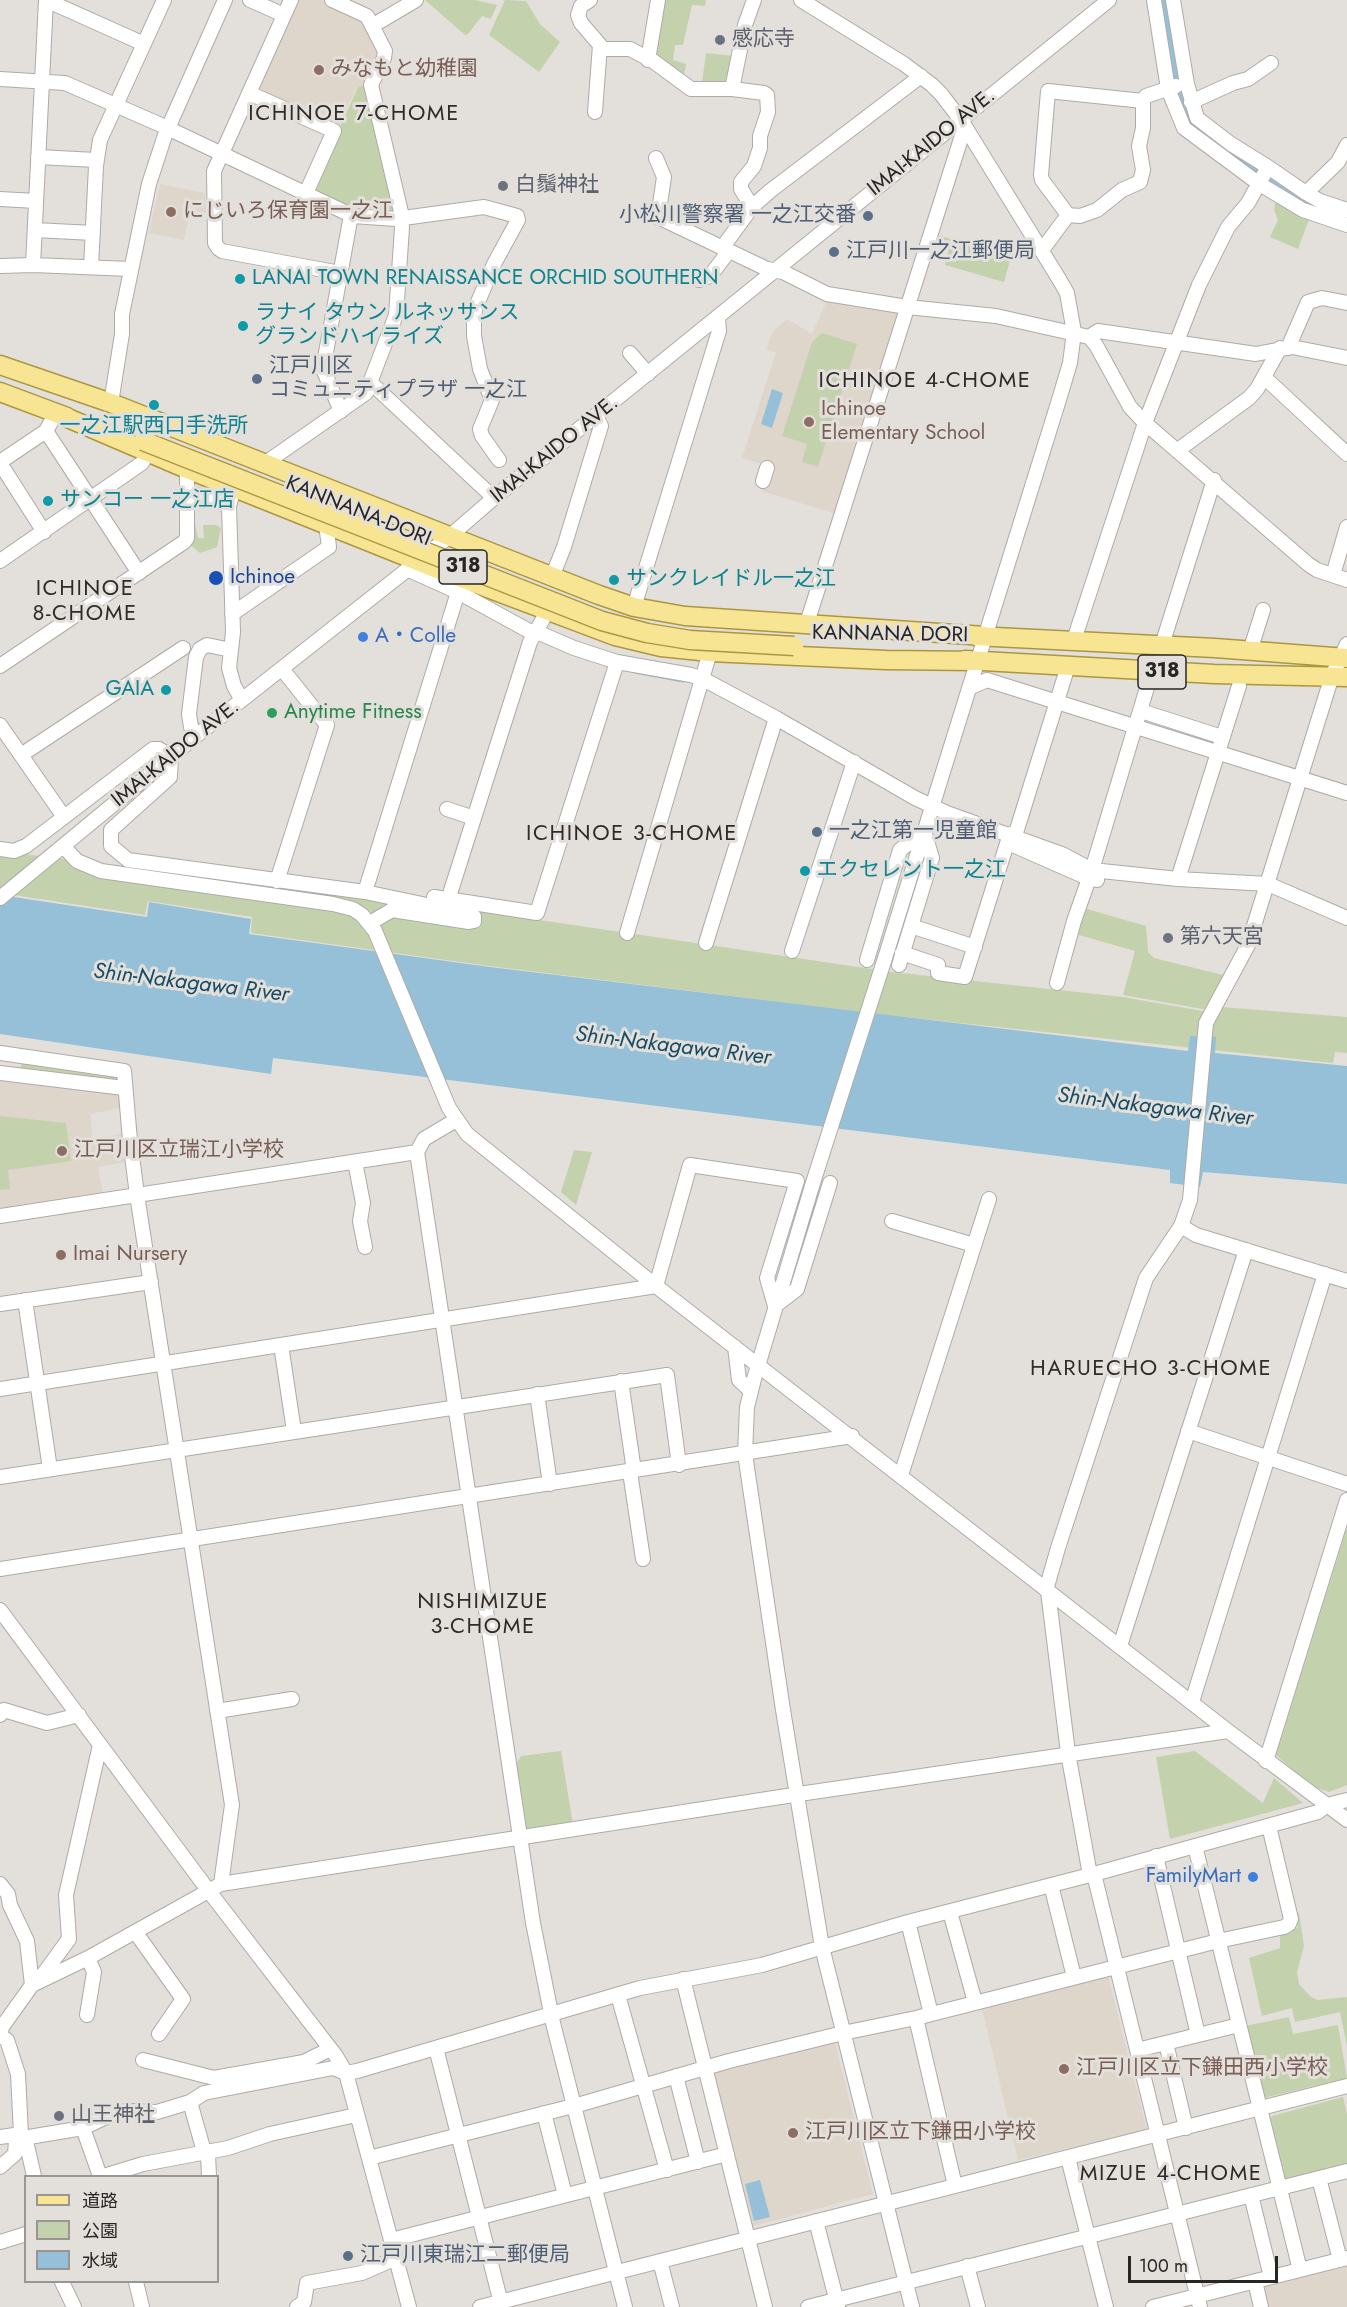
<!DOCTYPE html>
<html>
<head>
<meta charset="utf-8">
<style>
  body { margin:0 }
  #map { position:relative; width:1347px; height:2307px; overflow:hidden; background:#e3dfdb; font-family:Jost,"Noto Sans JP",sans-serif }
  canvas { display:block }
  .legend { position:absolute; left:24px; top:2175px; width:195px; height:108px; box-sizing:border-box; background:#e3dfdb; border:2px solid #989592; margin:0; padding:8px 10px; list-style:none; font-size:18px; color:#282625 }
  .legend li { display:flex; align-items:center; gap:12px; height:30px }
  .legend b { width:30px; border:2px solid #989592 }
  .scale { position:absolute; left:1128px; top:2256px; width:150px; height:27px; box-sizing:border-box; border:3px solid #282625; border-top:0; padding-left:8px; font-size:18px; line-height:21px; white-space:nowrap; color:#282625; -webkit-text-stroke:4px #e3dfdb; paint-order:stroke }
</style>
</head>
<body>
<div id="map">
<canvas width="1347" height="2307"></canvas>
<ul class="legend">
<li><b style="height:8px;background:#f8e594"></b>道路</li>
<li><b style="height:16px;background:#c3d2ac"></b>公園</li>
<li><b style="height:16px;background:#95c0d8"></b>水域</li>
</ul>
<div class="scale">100 m</div>
</div>
<script>
const g = document.querySelector('canvas').getContext('2d');
g.lineJoin = 'round';
function paint(path, color) {
  g.fillStyle = color;
  g.fill(path, 'evenodd');
}
function shape(rows) {
  const path = new Path2D();
  for (const r of rows) {
    path.moveTo(r[0], r[1]);
    for (let i = 2; i < r.length; i += 2) path.lineTo(r[i], r[i + 1]);
  }
  return path;
}
function strokePath(path, color, width, dash) {
  g.strokeStyle = color;
  g.lineWidth = width;
  g.lineCap = dash ? 'butt' : 'round';
  g.setLineDash(dash || []);
  g.stroke(path);
}
function drawText(font, color, halo, rows, align = 'center') {
  g.font = font + ' Jost,"Noto Sans JP",sans-serif';
  g.lineWidth = 6;
  g.setLineDash([]);
  g.textBaseline = 'middle';
  g.strokeStyle = halo;
  g.fillStyle = color;
  for (const [text, x, y, turn = 0] of rows) {
    g.save();
    g.translate(x, y);
    g.rotate((+turn || 0) * Math.PI / 180);
    g.textAlign = isNaN(turn) ? turn : align;
    if (halo) g.strokeText(text, 0, 0);
    g.fillText(text, 0, 0);
    g.restore();
  }
}
paint(shape([
  [295,0,321,0,364,19,380,53,366,85,357,87,338,128,256,92],
  [160,184,205,193,206,213,190,210,184,240,149,233],
  [828,298,899,313,836,514,762,491,769,466,742,458,776,353,767,350,770,337,774,330,787,319,812,334],
  [0,1075,118,1090,120,1108,90,1114,93,1139,121,1134,125,1162,98,1167,103,1195,0,1212],
  [1108,1976,1147,2130,1018,2160,982,2008],
  [835,2042,873,2194,750,2227,713,2071],
  [1347,2265,1347,2307,1266,2307,1262,2291,1266,2285]
]), '#ded6cb');
paint(shape([
  [425,0,475,0,497,5,491,19,482,16,468,34,465,35],
  [505,0,526,1,540,24,560,42,539,72,489,35],
  [662,0,706,0,705,6,692,5,683,45,675,45,673,60,686,64,684,76,653,54],
  [1153,0,1170,0,1181,80,1178,81,1166,82],
  [706,53,734,56,730,78,724,83,702,83],
  [366,85,396,212,354,212,316,194,313,187,358,87],
  [1276,201,1310,217,1298,249,1270,237,1278,220,1274,210],
  [934,234,988,250,987,254,1010,260,1004,282,945,265,949,248,931,242],
  [822,333,857,344,818,467,802,462,807,444,782,436,812,342],
  [188,519,194,519,198,538,204,538,203,525,216,525,221,528,217,547,200,553,189,544],
  [0,851,485,912,892,972,1123,997,1214,1013,1221,1007,1347,1017,1347,1053,1335,1052,1333,1063,886,1015,489,966,251,933,252,917,148,901,145,915,0,893],
  [1080,907,1146,926,1148,952,1154,958,1227,976,1208,1010,1123,995,1135,951,1072,933],
  [22,1061,117,1075,118,1081,20,1070],
  [0,1116,66,1123,71,1161,8,1170,10,1189,0,1190],
  [574,1150,592,1152,576,1205,561,1192],
  [1347,1528,1347,1785,1329,1792,1311,1786,1276,1755],
  [561,1751,573,1825,529,1831,526,1829,516,1764,521,1756],
  [1195,1751,1263,1803,1274,1778,1303,1803,1170,1839,1156,1757],
  [1299,1913,1304,1946,1297,1972,1299,1984,1311,1997,1318,2000,1347,1997,1347,2046,1340,2012,1295,2022,1292,2008,1262,2016,1249,1958,1280,1948,1280,1932,1298,1928,1295,1914],
  [1289,2017,1293,2034,1338,2025,1347,2078,1263,2098,1245,2026],
  [1343,2097,1347,2114,1347,2167,1285,2182,1268,2122,1272,2116]
]), '#c3d2ac');
paint(shape([
  [772,389,783,393,772,428,761,424],
  [0,895,147,917,149,902,251,919,249,934,490,967,1188,1051,1190,1036,1216,1037,1215,1053,1347,1066,1347,1184,1203,1172,1200,1187,1170,1183,1170,1170,273,1058,271,1074,0,1034],
  [760,2180,770,2217,754,2221,745,2184]
]), '#95c0d8');
strokePath(shape([
  [635,672,683,681]
]), '#95c0d8', 3);
strokePath(shape([
  [1164,0,1178,94,1182,111,1197,127,1301,202,1314,207]
]), '#95c0d8', 18);
const minor = shape([
  [46,0,144,44],
  [250,0,284,15],
  [291,0,214,171,215,243,218,248,222,251,340,273],
  [590,0,581,6,578,15,581,23,600,45,595,112],
  [801,0,904,64,932,85,941,94,961,120,1059,279,1067,293,1074,332,1070,363,1058,403,885,958],
  [1154,0,1168,89,1184,128,1258,183,1303,210,1347,225],
  [1173,0,1187,84,1197,118,1231,144,1268,167,1306,193,1320,201,1347,210],
  [372,26,416,0],
  [600,49,630,49,653,61,691,89,732,89,764,93,767,95,768,112,760,136,760,148,754,166,741,182,741,189,752,207],
  [648,60,658,0],
  [0,79,65,83,161,125,353,216,396,219,484,207,517,216,518,220,494,264,475,309,474,318,474,336,480,369,492,400,480,429,482,436,499,460],
  [732,89,745,25,754,0],
  [249,93,334,131,306,193],
  [1191,102,1233,83,1248,79,1271,63],
  [38,157,96,160],
  [656,158,664,177,658,217,767,269,783,272,827,294,907,307,996,316,1089,337,1096,345,1130,407,1145,423,1308,564,1317,570,1347,580],
  [1306,193,1338,162,1347,145],
  [0,199,36,201],
  [1068,215,1042,180,1041,175,1048,91,1143,101],
  [35,230,93,233],
  [722,248,752,207,770,191,921,76],
  [1042,250,1068,215,1080,216,1097,210,1122,190,1140,182,1143,170,1139,146,1143,128,1143,101,1146,96,1176,86],
  [33,265,46,0],
  [0,266,33,265,130,269],
  [91,267,96,166,100,140,164,0],
  [699,280,710,276,729,251],
  [1089,337,1098,331,1256,354,1292,347,1347,358],
  [1288,348,1308,302,1322,298,1347,303],
  [630,353,648,374],
  [1264,377,1347,454],
  [370,382,494,498],
  [111,403,122,334,122,314,149,184,165,135,225,0],
  [341,411,323,369,351,215],
  [46,431,139,573],
  [1178,450,1249,398,1257,389,1280,348],
  [0,462,46,431,56,413],
  [0,463,44,532],
  [264,464,366,393,396,315,402,228,401,212,371,85,384,58,385,51,367,16,332,0],
  [763,481,767,468],
  [234,488,229,506,233,632,229,668,234,686,242,700],
  [186,491,229,506],
  [0,561,142,463,148,453],
  [407,569,458,592,529,631,537,632,574,648,617,662,691,675,703,679,776,718,915,798,947,813,1062,854,1092,870,1178,879,1268,884,1347,918],
  [1333,575,1347,527],
  [552,577,564,547,601,426,596,416],
  [634,607,719,331,718,318],
  [232,614,326,549,329,547,326,524],
  [807,623,965,126],
  [1074,640,1145,423,1199,285,1228,227,1248,203,1268,167],
  [1162,645,1214,480],
  [1250,651,1263,610],
  [0,666,184,542,187,538,187,469],
  [969,688,987,680,1347,793],
  [1141,711,1222,737],
  [0,725,64,817,153,749,159,749,171,757,170,777,111,830,111,846,128,860,365,892,465,913,474,917,474,921,469,922,392,910,370,923],
  [196,736,191,727,189,714,196,657,200,649,207,645,231,650],
  [21,755,183,648],
  [447,809,474,818],
  [1015,836,1068,666],
  [63,846,77,861,101,871,333,904,353,909,362,915,375,931,449,1108,467,1134,656,1286,1228,1731,1347,1820],
  [1015,846,1088,878,1097,880],
  [0,849,14,851,26,846,64,817],
  [1178,879,1239,686],
  [277,881,327,725,282,669],
  [365,892,458,592],
  [434,897,537,913,617,662],
  [0,898,196,736,450,536,495,497,1109,0],
  [448,900,530,642,547,612],
  [911,926,975,947],
  [627,933,710,652],
  [706,943,776,718],
  [792,951,854,762],
  [902,953,938,965,938,973,965,977,1010,834],
  [867,960,900,850,924,831,932,858,899,965],
  [1057,983,1074,921,1092,870,1152,671],
  [0,1053,124,1071,130,1140,137,1195,232,1805,221,1884,88,1958,32,1985,2,2027,0,2036],
  [0,1073,124,1088],
  [456,1120,424,1139,417,1152,533,1923,553,2023,625,2307],
  [355,1162,363,1203,360,1221,365,1247],
  [812,1186,754,1379,747,1407,745,1454,783,1710,822,1947,912,2307],
  [0,1216,417,1152],
  [892,1221,974,1245],
  [1181,1226,1196,1235,1347,1281],
  [25,1300,50,1469],
  [0,1304,151,1282],
  [281,1345,294,1431],
  [735,1347,739,1380,751,1391],
  [621,1381,634,1471],
  [0,1389,656,1286,690,1165,797,1181,767,1278,775,1306,797,1289,830,1183],
  [537,1394,550,1484],
  [1188,1431,1347,1484],
  [630,1472,643,1559],
  [901,1475,989,1199],
  [0,1477,667,1375,679,1465],
  [0,1569,852,1436],
  [1046,1590,1058,1548,1146,1278,1181,1226,1190,1200,1206,1023,1248,945,1332,676,1347,644],
  [1048,1591,1068,1753,1090,1875],
  [0,1610,208,1890,336,2056,346,2073,409,2307],
  [1120,1646,1246,1250],
  [1192,1702,1325,1274],
  [217,1711,292,1699],
  [0,1715,4,1710,47,1723,79,1715],
  [1266,1761,1347,1500],
  [1195,1846,1300,2270],
  [1156,1856,1198,2035],
  [1094,1874,1200,2307],
  [0,1884,8,1894,10,1905,27,1941,32,1985],
  [221,1884,806,1793,1228,1731],
  [1051,1885,1074,1977],
  [950,1912,975,2002],
  [908,1922,931,2014],
  [136,1933,183,1999,159,2034],
  [683,1979,765,2307],
  [39,1980,69,1939,66,1895,100,1745],
  [618,1995,667,2170],
  [87,2015,94,1972,88,1958],
  [916,2018,955,2186],
  [0,2036,7,2040,18,2074,21,2134,26,2141,34,2176],
  [1166,2043,1186,2128],
  [436,2048,502,2307],
  [1137,2050,1239,2025],
  [143,2060,214,2078,304,2062,330,2049],
  [676,2076,698,2162],
  [190,2102,203,2148,208,2154,209,2176],
  [544,2113,565,2195],
  [83,2128,100,2176],
  [0,2137,21,2134],
  [369,2158,581,2104,729,2061,843,2033,916,2018,1218,1941,1284,1927,1289,1924,1291,1919,1269,1826],
  [1068,2158,1106,2307],
  [0,2167,15,2154,16,2140,23,2138,83,2128,108,2116,126,2111,157,2112,190,2102,204,2093,333,2068,346,2073,357,2071,640,1988,762,1965,908,1922,1094,1874,1318,1812,1327,1805,1347,1800],
  [104,2176,143,2164,228,2148,270,2134,356,2115],
  [1319,2178,1340,2260],
  [1251,2195,1271,2277],
  [816,2221,838,2306],
  [391,2240,727,2154],
  [0,2242,26,2234],
  [660,2261,672,2307],
  [967,2266,978,2307],
  [1255,2281,1261,2307],
  [62,2282,74,2307],
  [136,2282,142,2307],
  [297,2307,304,2302,307,2283,362,2273,396,2258],
  [480,2307,1347,2086],
  [808,2307,1347,2171],
  [1153,2307,1347,2258]
]);
const major = shape([
  [0,365,111,403,599,595,634,607,685,616,985,636],
  [0,392,67,417],
  [56,413,187,469,437,569,615,636,661,647,710,652,886,660,977,661],
  [975,636,1215,648,1347,658],
  [965,660,1214,674,1347,677]
]);
strokePath(minor, '#aeaba7', 16);
strokePath(major, '#ac973f', 21);
strokePath(minor, '#fff', 14);
strokePath(major, '#f8e594', 18);
const minorBridge = shape([
  [812,1186,885,958]
]);
const majorBridge = shape([
  [143,441,602,621,647,633,690,640,794,646]
]);
strokePath(minorBridge, '#aeaba7', 16, []);
strokePath(majorBridge, '#ac973f', 21, []);
strokePath(minorBridge, '#fff', 14);
strokePath(majorBridge, '#f8e594', 18);
for (const [x, y, r, color] of [
  [720,40,6,"#6b7280"],
  [319,70,6,"#8d6e63"],
  [503,186,6,"#6b7280"],
  [171,212,6,"#8d6e63"],
  [868,216,6,"#5c6f8a"],
  [834,252,6,"#5c6f8a"],
  [240,279,6,"#0f9aa8"],
  [243,326,6,"#0f9aa8"],
  [257,379,6,"#5c6f8a"],
  [154,405,6,"#0f9aa8"],
  [809,422,6,"#8d6e63"],
  [48,501,6,"#0f9aa8"],
  [216,578,8,"#1a4fb4"],
  [614,580,6,"#0f9aa8"],
  [363,637,6,"#3f7fe0"],
  [166,690,6,"#0f9aa8"],
  [272,713,6,"#2e9e5b"],
  [817,832,6,"#5c6f8a"],
  [805,871,6,"#0f9aa8"],
  [1168,938,6,"#6b7280"],
  [62,1151,6,"#8d6e63"],
  [61,1255,6,"#8d6e63"],
  [1253,1877,6,"#3f7fe0"],
  [1064,2069,6,"#8d6e63"],
  [59,2116,6,"#6b7280"],
  [793,2133,6,"#8d6e63"],
  [348,2256,6,"#5c6f8a"]
]) {
  const dot = new Path2D();
  dot.arc(x, y, r, 0, 2 * Math.PI);
  g.fillStyle = color;
  g.fill(dot);
  strokePath(dot, '#e3dfdb', 2);
}
for (const [x, y, w] of [
  [463,567,48],
  [1162,672,48]
]) {
  const box = new Path2D();
  box.roundRect(x - w / 2, y - 17, w, 34, 4.5);
  g.fillStyle = '#e3dfdb';
  g.fill(box);
  strokePath(box, '#282625', 1.5);
}
drawText('bold 20px', '#282625', null, [
  ["318",463,567],
  ["318",1162,672]
]);
drawText('21px', '#5b616d', '#e3dfdb', [
  ["感応寺",732,40],
  ["白鬚神社",515,186],
  ["第六天宮",1180,938],
  ["山王神社",71,2116]
], 'left');
drawText('21px', '#785e54', '#e3dfdb', [
  ["みなもと幼稚園",331,70],
  ["にじいろ保育園一之江",183,212],
  ["Ichinoe",821,410],
  ["Elementary School",821,434],
  ["江戸川区立瑞江小学校",74,1151],
  ["Imai Nursery",73,1255],
  ["江戸川区立下鎌田西小学校",1076,2069],
  ["江戸川区立下鎌田小学校",805,2133]
], 'left');
drawText('21px', '#282625', '#e3dfdb', [
  ["IMAI-KAIDO AVE.",932,143,-39],
  ["IMAI-KAIDO AVE.",555,450,-39],
  ["KANNANA-DORI",358,512,22],
  ["KANNANA DORI",890,635,1],
  ["IMAI-KAIDO AVE.",176,754,-39]
]);
drawText('21px', '#4e5e75', '#e3dfdb', [
  ["小松川警察署 一之江交番",856,216,"right"],
  ["江戸川一之江郵便局",846,252],
  ["江戸川区",269,367],
  ["コミュニティプラザ 一之江",269,391],
  ["一之江第一児童館",829,832],
  ["江戸川東瑞江二郵便局",360,2256]
], 'left');
drawText('21px', '#0d838f', '#e3dfdb', [
  ["LANAI TOWN RENAISSANCE ORCHID SOUTHERN",252,279],
  ["ラナイ タウン ルネッサンス",255,314],
  ["グランドハイライズ",255,338],
  ["一之江駅西口手洗所",154,427,"center"],
  ["サンコー 一之江店",60,501],
  ["サンクレイドル一之江",626,580],
  ["GAIA",154,690,"right"],
  ["エクセレント一之江",817,871]
], 'left');
drawText('21px', '#164399', '#e3dfdb', [
  ["Ichinoe",230,578]
], 'left');
drawText('21px', '#366cbe', '#e3dfdb', [
  ["A・Colle",375,637],
  ["FamilyMart",1241,1877,"right"]
], 'left');
drawText('21px', '#27864d', '#e3dfdb', [
  ["Anytime Fitness",284,713]
], 'left');
g.letterSpacing = '1.5px';
drawText('22px', '#2e2b28', '#e3dfdb', [
  ["ICHINOE 7-CHOME",354,115],
  ["ICHINOE 4-CHOME",925,382],
  ["ICHINOE",85,590],
  ["8-CHOME",85,615],
  ["ICHINOE 3-CHOME",632,835],
  ["HARUECHO 3-CHOME",1151,1370],
  ["NISHIMIZUE",483,1603],
  ["3-CHOME",483,1628],
  ["MIZUE 4-CHOME",1171,2175]
]);
g.letterSpacing = '0px';
drawText('italic 22px', '#164c66', '#e3dfdb', [
  ["Shin-Nakagawa River",191,984,7],
  ["Shin-Nakagawa River",673,1047,7],
  ["Shin-Nakagawa River",1155,1108,7]
]);
</script>
</body>
</html>
